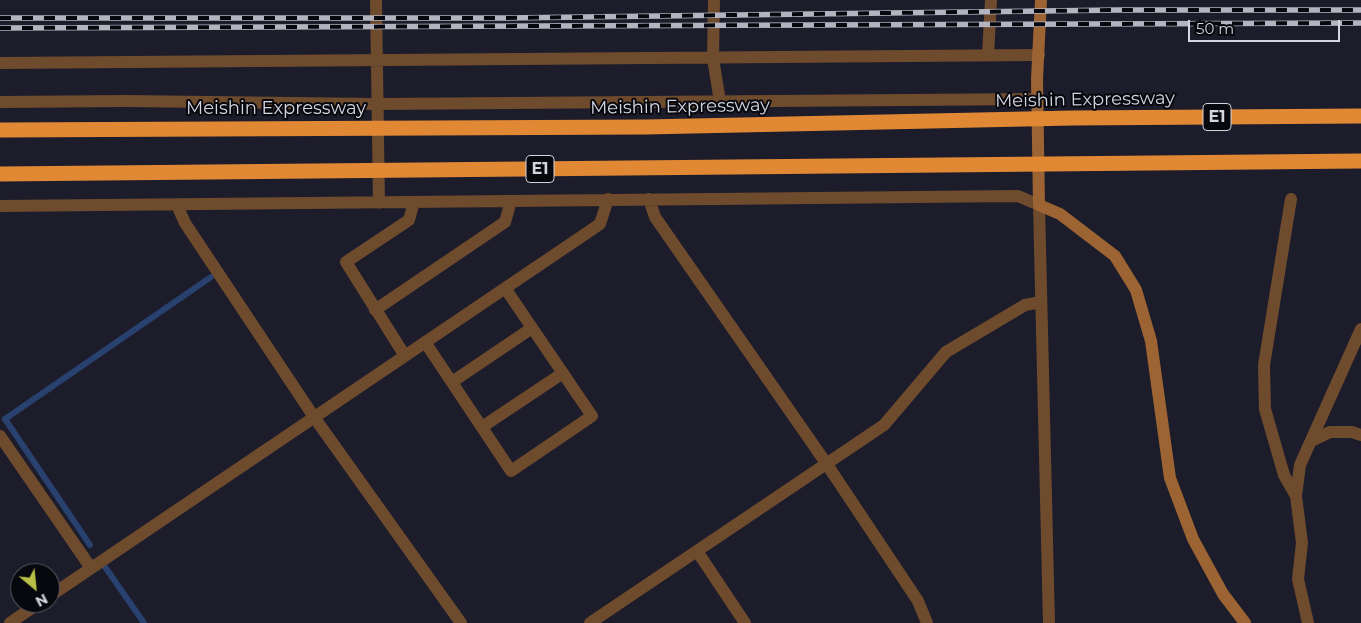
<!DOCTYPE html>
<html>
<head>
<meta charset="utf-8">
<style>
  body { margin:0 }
  #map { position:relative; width:1361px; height:623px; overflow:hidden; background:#1c1c2b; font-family:Montserrat,sans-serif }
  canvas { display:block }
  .north { position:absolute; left:10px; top:563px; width:50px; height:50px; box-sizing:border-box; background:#07070e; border:1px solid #595962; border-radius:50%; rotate:152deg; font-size:14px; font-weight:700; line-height:20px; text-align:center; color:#d4d5df }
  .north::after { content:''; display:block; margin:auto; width:18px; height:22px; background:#b9c046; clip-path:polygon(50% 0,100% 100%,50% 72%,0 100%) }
  .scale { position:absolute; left:1188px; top:20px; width:152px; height:22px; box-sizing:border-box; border:2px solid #d4d5df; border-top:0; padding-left:6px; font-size:15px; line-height:18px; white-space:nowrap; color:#d4d5df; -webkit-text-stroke:4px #07070e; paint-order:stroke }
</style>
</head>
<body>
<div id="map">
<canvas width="1361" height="623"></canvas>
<div class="north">N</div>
<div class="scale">50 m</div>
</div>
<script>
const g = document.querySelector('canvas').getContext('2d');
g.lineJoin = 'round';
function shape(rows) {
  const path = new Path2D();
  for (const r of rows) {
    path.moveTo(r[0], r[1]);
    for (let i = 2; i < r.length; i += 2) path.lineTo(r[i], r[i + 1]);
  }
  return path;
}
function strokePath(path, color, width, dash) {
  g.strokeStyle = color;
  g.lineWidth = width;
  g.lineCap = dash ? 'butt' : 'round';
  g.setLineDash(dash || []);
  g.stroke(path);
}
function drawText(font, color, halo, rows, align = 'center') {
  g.font = font + ' Montserrat,sans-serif';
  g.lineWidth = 4;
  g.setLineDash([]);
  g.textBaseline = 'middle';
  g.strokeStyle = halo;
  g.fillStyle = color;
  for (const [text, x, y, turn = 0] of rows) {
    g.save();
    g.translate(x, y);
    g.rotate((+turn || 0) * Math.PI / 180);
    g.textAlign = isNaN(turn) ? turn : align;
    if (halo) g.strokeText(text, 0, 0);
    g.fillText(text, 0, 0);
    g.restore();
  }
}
strokePath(shape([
  [90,545,5,419,211,277],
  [103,564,144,623]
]), '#28416e', 6);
strokePath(shape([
  [376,0,379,203],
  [714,0,713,58,720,102],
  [988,55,991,0],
  [0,63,1039,55],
  [0,102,125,101,377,104,1038,99],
  [649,199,655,217,826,463,918,601,927,623],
  [1291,199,1264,365,1265,409,1284,475,1296,496],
  [177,205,185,223,314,417,461,623],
  [0,206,1018,196,1039,205,1049,623],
  [375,310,505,222,511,201],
  [425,342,511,471,592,416,505,288],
  [405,356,346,262,409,220,414,202],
  [452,382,532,328],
  [482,427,563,373],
  [0,436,91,568],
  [1311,441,1330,432,1352,432,1361,435],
  [697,551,745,623],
  [50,596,600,224,608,199],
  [10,623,39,603],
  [590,623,884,425,946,352,1025,305,1041,302],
  [1308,623,1298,579,1302,543,1296,496,1300,465,1361,329]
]), '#6f4b2e', 12);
strokePath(shape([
  [1041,0,1037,79,1039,205,1060,214,1115,256,1136,290,1151,341,1170,478,1193,539,1223,594,1245,623]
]), '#9d6433', 12);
strokePath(shape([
  [0,130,646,127,1073,118,1361,116],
  [0,174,1361,161]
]), '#e18835', 15);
const rail = shape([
  [0,18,506,18,1118,10,1361,10],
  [0,28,1361,23]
]);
strokePath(rail, '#b3b4bf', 5.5);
strokePath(rail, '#07070e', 4, [11]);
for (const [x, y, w] of [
  [1217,117,28],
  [540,169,28]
]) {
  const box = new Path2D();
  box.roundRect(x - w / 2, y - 13.5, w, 27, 4);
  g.fillStyle = '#07070e';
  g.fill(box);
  strokePath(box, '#d4d5df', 1);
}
drawText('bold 16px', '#d4d5df', null, [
  ["E1",1217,117],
  ["E1",540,169]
]);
drawText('18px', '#d4d5df', '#07070e', [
  ["Meishin Expressway",1085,100,-1],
  ["Meishin Expressway",680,107,-1],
  ["Meishin Expressway",276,109]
]);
</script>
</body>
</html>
